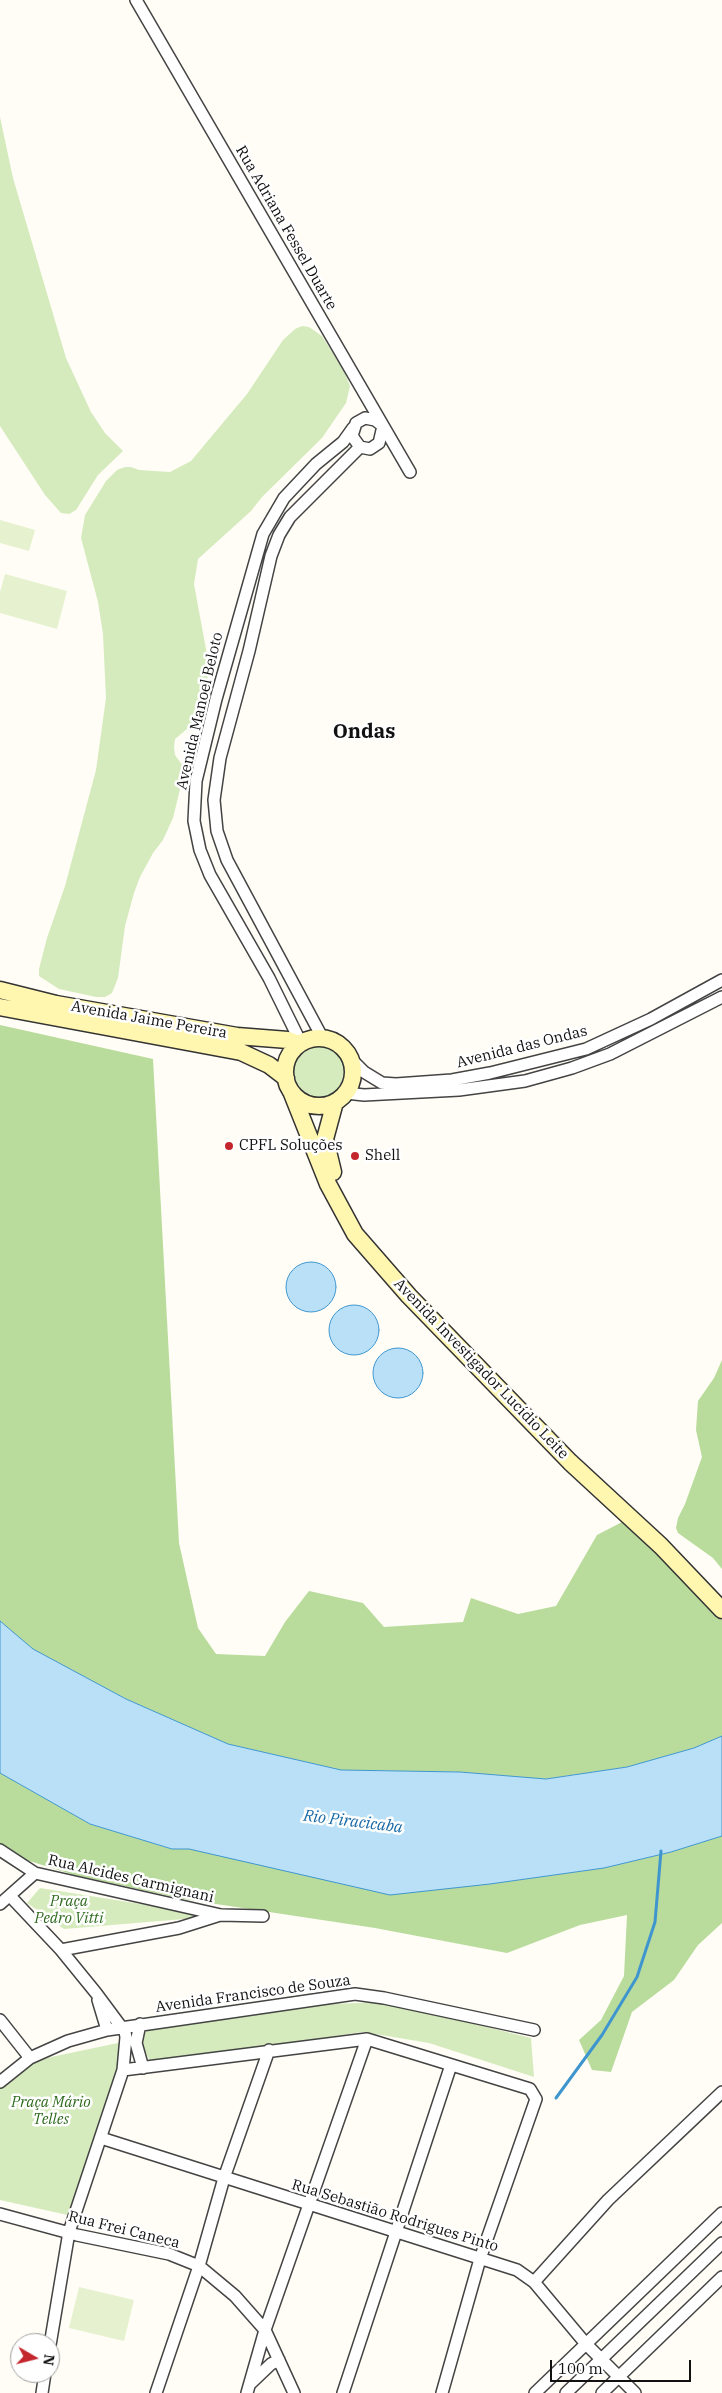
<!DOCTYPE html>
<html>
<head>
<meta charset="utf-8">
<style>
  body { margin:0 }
  #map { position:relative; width:722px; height:2393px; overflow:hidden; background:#fffdf5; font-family:"IBM Plex Serif",serif }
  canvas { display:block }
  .north { position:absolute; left:10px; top:2333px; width:50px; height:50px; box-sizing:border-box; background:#fff; border:1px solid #a0a0a0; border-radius:50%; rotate:98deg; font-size:14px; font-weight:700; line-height:20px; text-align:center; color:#111 }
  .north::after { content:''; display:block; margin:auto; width:18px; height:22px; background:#c4262e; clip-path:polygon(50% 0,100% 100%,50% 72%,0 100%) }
  .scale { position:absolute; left:550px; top:2360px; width:141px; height:22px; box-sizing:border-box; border:2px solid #111; border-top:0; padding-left:6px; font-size:15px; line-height:18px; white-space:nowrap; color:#111; -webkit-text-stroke:4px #fff; paint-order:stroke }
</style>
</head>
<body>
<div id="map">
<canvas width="722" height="2393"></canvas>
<div class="north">N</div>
<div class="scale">100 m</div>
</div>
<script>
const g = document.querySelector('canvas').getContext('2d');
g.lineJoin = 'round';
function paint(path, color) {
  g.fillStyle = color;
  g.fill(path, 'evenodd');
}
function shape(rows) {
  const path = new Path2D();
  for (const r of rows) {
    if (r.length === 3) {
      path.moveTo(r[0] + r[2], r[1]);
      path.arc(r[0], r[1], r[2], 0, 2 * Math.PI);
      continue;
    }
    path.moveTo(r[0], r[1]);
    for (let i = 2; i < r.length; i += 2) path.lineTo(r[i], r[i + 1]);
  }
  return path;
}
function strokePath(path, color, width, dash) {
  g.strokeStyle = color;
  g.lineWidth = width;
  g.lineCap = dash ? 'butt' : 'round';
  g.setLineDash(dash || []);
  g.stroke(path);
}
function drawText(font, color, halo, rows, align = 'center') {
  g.font = font + ' "IBM Plex Serif",serif';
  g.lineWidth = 5;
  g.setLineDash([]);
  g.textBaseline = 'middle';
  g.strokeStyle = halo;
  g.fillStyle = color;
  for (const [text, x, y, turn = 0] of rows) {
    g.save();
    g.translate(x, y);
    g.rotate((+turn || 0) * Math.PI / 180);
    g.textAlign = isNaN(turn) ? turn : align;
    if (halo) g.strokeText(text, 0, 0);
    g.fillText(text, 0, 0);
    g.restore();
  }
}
paint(shape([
  [0,117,13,178,66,358,91,412,105,433,123,451,98,475,76,510,69,514,61,513,45,495,0,426],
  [302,326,309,327,322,336,344,371,350,386,346,403,322,438,262,497,251,511,198,559,194,584,208,660,208,675,202,709,194,723,175,739,174,747,175,755,185,769,173,818,163,840,153,853,140,877,134,893,125,926,118,978,112,993,105,997,96,997,59,989,39,976,39,969,47,938,65,886,96,770,106,698,103,634,98,602,81,538,85,515,106,481,117,470,125,467,131,467,139,470,170,472,191,461,247,394,283,340,295,329],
  [320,1072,28],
  [40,1888,197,1913,196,1918,64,1929,27,1903],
  [385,2002,531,2038,534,2077,429,2043,363,2032,151,2063,141,2044,143,2035,150,2026,330,2004],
  [118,2043,121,2045,119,2070,72,2216,0,2200,0,2087,32,2061]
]), '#d5ebbd');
paint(shape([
  [0,1025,153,1059,179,1543,198,1628,216,1654,265,1656,285,1622,309,1591,363,1603,384,1627,463,1622,471,1598,518,1614,556,1606,597,1535,624,1521,722,1620,722,1736,694,1748,627,1767,545,1779,460,1772,341,1770,228,1744,126,1699,33,1649,0,1621],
  [722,1360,722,1569,713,1558,678,1533,676,1528,678,1518,685,1504,702,1457,696,1430,698,1401,714,1378],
  [0,1773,90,1824,172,1849,189,1849,490,1884,604,1868,671,1852,722,1836,722,1923,698,1945,674,1980,632,2012,611,2072,592,2070,579,2040,601,2020,624,1976,627,1915,580,1925,507,1953,375,1928,183,1899,74,1875,20,1858,0,1844]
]), '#b9dc9c');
paint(shape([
  [0,520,35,530,29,551,0,543],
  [5,574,67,591,57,629,0,613,0,592],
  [79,2287,134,2300,124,2341,69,2328]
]), '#e6f2cf');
const water = shape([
  [311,1287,25],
  [354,1330,25],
  [398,1373,25],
  [0,1621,33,1649,126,1699,228,1744,341,1770,460,1772,546,1779,627,1767,694,1748,722,1736,722,1836,671,1852,604,1868,490,1884,390,1895,189,1849,172,1849,90,1824,0,1773,0,1621]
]);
paint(water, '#b9e0f7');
strokePath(water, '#3f96cf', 1);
strokePath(shape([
  [556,2098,602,2035,637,1977,655,1922,661,1851]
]), '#3f96cf', 3);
const minor = shape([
  [136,0,410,472],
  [365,418,375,420,383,426,379,443,370,449,360,447,352,436,356,423,365,418],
  [322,1037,227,860,217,831,214,800,220,758,249,651,271,556,279,535,290,517,360,447],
  [301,1043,269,978,210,875,200,850,194,821,196,781,216,699,263,534,284,498,316,464,343,442,353,428],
  [352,1060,364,1072,382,1083,396,1084,452,1080,490,1073,586,1049,651,1019,722,980],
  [346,1093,364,1095,459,1090,525,1081,572,1068,610,1054,722,997],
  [0,1850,35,1873,221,1915,263,1916],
  [10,1896,61,1950,96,1993,125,2032,126,2037,123,2070,69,2232,50,2345],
  [0,1904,35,1873],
  [61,1950,179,1928,220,1915],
  [98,2000,107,2030],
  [0,2020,30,2058],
  [140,2024,136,2043,143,2068],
  [123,2070,367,2039,530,2089,536,2099,480,2259,442,2393],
  [0,2082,30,2058,68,2041,107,2030,355,1994,384,1998,534,2030],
  [101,2138,517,2270,534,2282,586,2344,635,2393],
  [0,2214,77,2235,169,2254,199,2266,235,2296,265,2330,294,2393],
  [534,2282,608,2200,722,2092],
  [250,2384,271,2364,279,2360],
  [42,2393,45,2373],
  [156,2393,199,2266,224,2178,269,2050],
  [247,2393,265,2330,367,2039],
  [343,2393,451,2065],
  [535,2393,722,2213],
  [566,2393,722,2243],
  [602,2393,722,2277]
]);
const secondary = shape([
  [0,990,56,1004,237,1036,288,1040,299,1044],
  [0,1007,241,1052,269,1065,286,1078],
  [319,1072,34],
  [291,1091,328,1184,355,1234,409,1296,570,1462,661,1546,722,1610],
  [333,1172,325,1139,335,1102]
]);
strokePath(minor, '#444', 14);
strokePath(secondary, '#333', 19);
strokePath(minor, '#fff', 11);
strokePath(secondary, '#fff6b0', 16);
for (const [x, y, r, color] of [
  [229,1146,5,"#c4262e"],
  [355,1156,5,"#c4262e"]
]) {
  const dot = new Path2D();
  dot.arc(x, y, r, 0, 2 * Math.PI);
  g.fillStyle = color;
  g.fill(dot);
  strokePath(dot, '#fff', 2);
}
drawText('15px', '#111', '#fff', [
  ["Rua Adriana Fessel Duarte",286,228,60],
  ["Avenida Manoel Beloto",200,711,-77],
  ["Avenida Jaime Pereira",149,1020,10],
  ["Avenida das Ondas",522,1047,-14],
  ["Avenida Investigador Lucídio Leite",481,1369,46],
  ["Rua Alcides Carmignani",131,1879,13],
  ["Avenida Francisco de Souza",253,1994,-8],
  ["Rua Sebastião Rodrigues Pinto",395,2216,17],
  ["Rua Frei Caneca",124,2230,14]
]);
drawText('15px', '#111', '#fff', [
  ["CPFL Soluções",239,1146],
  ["Shell",365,1156]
], 'left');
drawText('italic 15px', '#2f6b1f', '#fff', [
  ["Praça",69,1902],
  ["Pedro Vitti",69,1919],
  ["Praça Mário",51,2103],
  ["Telles",51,2120]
]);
drawText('italic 16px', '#1768a6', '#fff', [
  ["Rio Piracicaba",353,1822,7]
]);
drawText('bold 20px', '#111', '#fff', [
  ["Ondas",364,732]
]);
</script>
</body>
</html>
